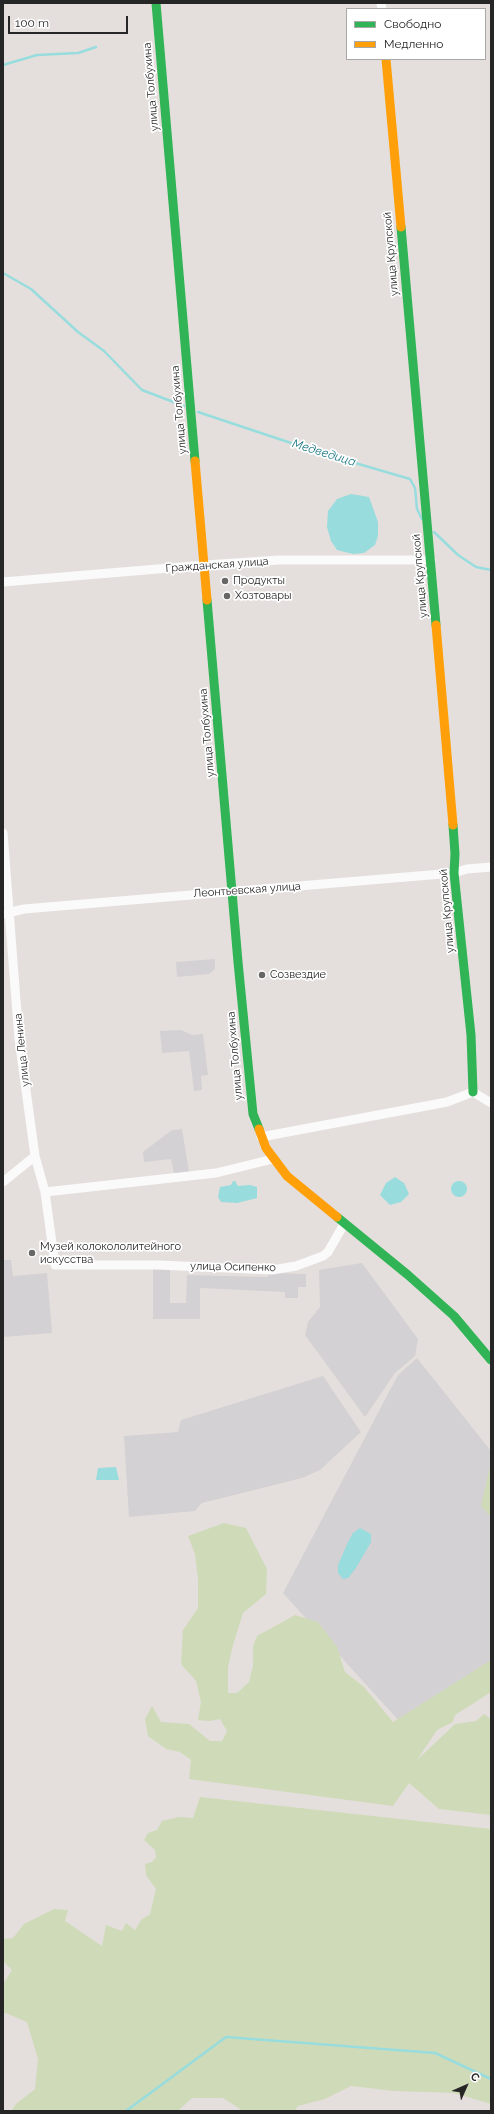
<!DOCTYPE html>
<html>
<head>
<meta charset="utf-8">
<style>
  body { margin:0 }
  #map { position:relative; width:494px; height:2114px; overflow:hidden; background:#e4dfdc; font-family:Raleway,sans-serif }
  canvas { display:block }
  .frame { position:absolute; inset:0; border:4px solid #262626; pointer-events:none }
  .legend { position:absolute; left:346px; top:8px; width:140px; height:52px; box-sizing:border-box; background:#fff; border:1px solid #a8a8a8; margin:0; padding:5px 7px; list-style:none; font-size:12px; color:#262626 }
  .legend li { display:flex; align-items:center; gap:8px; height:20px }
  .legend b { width:20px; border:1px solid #a8a8a8 }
  .north { position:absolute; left:446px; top:2066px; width:40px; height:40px; -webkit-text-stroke:3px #fff; paint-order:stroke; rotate:45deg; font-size:11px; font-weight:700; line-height:16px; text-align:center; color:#262626 }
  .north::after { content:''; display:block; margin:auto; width:14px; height:18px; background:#262626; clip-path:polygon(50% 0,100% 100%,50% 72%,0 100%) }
  .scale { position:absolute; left:8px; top:16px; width:120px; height:18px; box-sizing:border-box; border:2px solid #262626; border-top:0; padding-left:5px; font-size:12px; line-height:14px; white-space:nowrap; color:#262626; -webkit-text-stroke:3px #fff; paint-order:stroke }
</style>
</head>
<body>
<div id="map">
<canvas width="494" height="2114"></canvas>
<div class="frame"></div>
<ul class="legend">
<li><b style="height:5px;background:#30b455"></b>Свободно</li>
<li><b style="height:5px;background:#ff9f0a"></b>Медленно</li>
</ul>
<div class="north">С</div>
<div class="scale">100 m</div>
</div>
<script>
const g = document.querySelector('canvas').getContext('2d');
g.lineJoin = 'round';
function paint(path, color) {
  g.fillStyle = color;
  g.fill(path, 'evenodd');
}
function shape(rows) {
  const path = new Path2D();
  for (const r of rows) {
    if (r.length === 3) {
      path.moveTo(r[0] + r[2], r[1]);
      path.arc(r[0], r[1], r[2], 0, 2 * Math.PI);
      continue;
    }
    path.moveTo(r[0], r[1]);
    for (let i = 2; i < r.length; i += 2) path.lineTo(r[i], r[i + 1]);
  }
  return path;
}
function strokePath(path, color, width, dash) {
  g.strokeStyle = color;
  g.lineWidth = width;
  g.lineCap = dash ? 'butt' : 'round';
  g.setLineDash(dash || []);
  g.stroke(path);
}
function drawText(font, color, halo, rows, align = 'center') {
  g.font = font + ' Raleway,sans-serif';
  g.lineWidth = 3.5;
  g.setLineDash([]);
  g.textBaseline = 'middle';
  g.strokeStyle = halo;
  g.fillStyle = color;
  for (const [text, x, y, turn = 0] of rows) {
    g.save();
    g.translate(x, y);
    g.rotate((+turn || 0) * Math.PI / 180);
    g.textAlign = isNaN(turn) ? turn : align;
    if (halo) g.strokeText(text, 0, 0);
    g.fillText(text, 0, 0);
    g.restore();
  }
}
paint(shape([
  [215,959,215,969,209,974,177,977,176,962],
  [181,1030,192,1035,203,1034,208,1075,201,1076,202,1090,194,1091,189,1051,162,1053,160,1031],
  [182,1129,189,1172,174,1174,171,1159,144,1162,143,1152,172,1130],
  [3,1260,11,1260,13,1276,47,1273,52,1333,3,1337],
  [362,1263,418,1339,415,1356,395,1373,365,1417,305,1335,308,1322,320,1307,319,1270],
  [153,1269,170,1270,170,1303,186,1303,187,1275,268,1277,269,1273,306,1274,306,1287,298,1287,298,1298,285,1298,285,1292,200,1288,200,1319,153,1319],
  [417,1358,491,1451,491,1666,400,1722,283,1593,398,1375],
  [323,1376,361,1432,320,1470,302,1478,202,1503,195,1511,129,1517,124,1436,178,1432,181,1420]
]), '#d3d1d3');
paint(shape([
  [491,1462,491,1517,481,1506],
  [224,1523,246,1528,267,1569,266,1594,243,1613,233,1645,228,1667,228,1693,237,1693,249,1682,253,1666,253,1646,257,1636,295,1615,318,1622,337,1647,345,1672,364,1687,393,1722,491,1660,491,1692,455,1715,453,1722,437,1730,417,1760,455,1724,476,1721,484,1714,491,1719,491,1815,439,1809,409,1783,393,1806,189,1779,191,1760,180,1752,166,1749,148,1736,145,1719,152,1706,161,1722,189,1724,210,1741,222,1741,227,1731,220,1719,210,1721,198,1720,201,1702,196,1681,181,1664,183,1630,198,1608,198,1579,195,1554,188,1536],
  [200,1797,491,1829,491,2104,454,2093,394,2091,351,2086,325,2099,298,2106,295,2111,243,2111,223,2098,192,2098,178,2111,11,2111,16,2104,35,2089,38,2059,27,2022,3,2012,3,1984,12,1970,3,1961,3,1939,13,1938,24,1924,54,1909,68,1910,65,1921,102,1946,106,1925,122,1931,126,1923,135,1930,141,1920,150,1914,156,1889,146,1875,145,1864,152,1862,156,1857,155,1850,144,1840,148,1833,157,1830,162,1821,179,1817,193,1818]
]), '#cfdbb8');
paint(shape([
  [351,494,369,497,378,522,378,536,375,545,364,553,353,554,337,550,331,541,327,527,328,511,337,499],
  [395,1177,404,1183,409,1194,401,1202,390,1205,380,1195,386,1183],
  [459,1189,8],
  [233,1181,235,1181,238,1186,250,1185,257,1187,257,1198,237,1203,221,1202,218,1197,220,1187,231,1185],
  [116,1467,119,1480,96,1480,98,1468],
  [360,1528,371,1534,371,1542,356,1568,348,1578,343,1579,338,1573,338,1565,348,1542,353,1533]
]), '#98dcdd');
strokePath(shape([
  [3,65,37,55,78,53,96,47],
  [3,273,31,289,78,332,104,351,142,390,184,406],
  [198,412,321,453,410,479,415,488,417,509,422,519],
  [434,532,458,555,476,567,491,570],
  [126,2111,226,2037,435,2053,491,2079]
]), '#98dcdd', 2.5);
strokePath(shape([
  [381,3,382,9],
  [3,582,205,565,279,560,431,560],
  [3,833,19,1039,35,1156,45,1192,55,1265,158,1265,272,1270,296,1266,323,1256,328,1252,344,1224],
  [3,914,24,909,454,873,467,869,491,867],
  [261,1137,447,1102,473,1092,491,1103],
  [3,1182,35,1156],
  [45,1192,216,1173,273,1159]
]), '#fbfafa', 9);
strokePath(shape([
  [156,3,195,461],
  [401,227,436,625],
  [207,600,238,962,253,1114,259,1129],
  [453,825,455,854,454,873,471,1035,473,1092],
  [337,1217,408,1275,454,1316,491,1360]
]), '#30b455', 9);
strokePath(shape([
  [386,59,401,227],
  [195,461,207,600],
  [436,625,453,825],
  [259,1129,266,1148,287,1176,337,1217]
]), '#ff9f0a', 9);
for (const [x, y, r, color] of [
  [225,581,4,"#686766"],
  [227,596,4,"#686766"],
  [262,975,4,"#686766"],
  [32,1253,4,"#686766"]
]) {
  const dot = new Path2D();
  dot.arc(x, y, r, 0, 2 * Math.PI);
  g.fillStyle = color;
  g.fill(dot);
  strokePath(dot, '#fff', 1.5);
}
drawText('11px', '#262626', '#fff', [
  ["улица Толбухина",151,87,-95],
  ["улица Крупской",391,254,-95],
  ["улица Толбухина",179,410,-95],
  ["Гражданская улица",217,565,-4],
  ["улица Крупской",420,576,-95],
  ["улица Толбухина",207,733,-95],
  ["Леонтьевская улица",247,890,-4],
  ["улица Крупской",447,911,-95],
  ["улица Ленина",22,1050,-96],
  ["улица Толбухина",235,1056,-95],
  ["улица Осипенко",233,1267,1]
]);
drawText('11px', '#262626', '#fff', [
  ["Продукты",233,581],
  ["Хозтовары",235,596],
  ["Созвездие",270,975],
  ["Музей колокололитейного",40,1247],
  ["искусства",40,1260]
], 'left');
drawText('italic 12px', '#1c7885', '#fff', [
  ["Медведица",324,453,17]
]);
</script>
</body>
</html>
